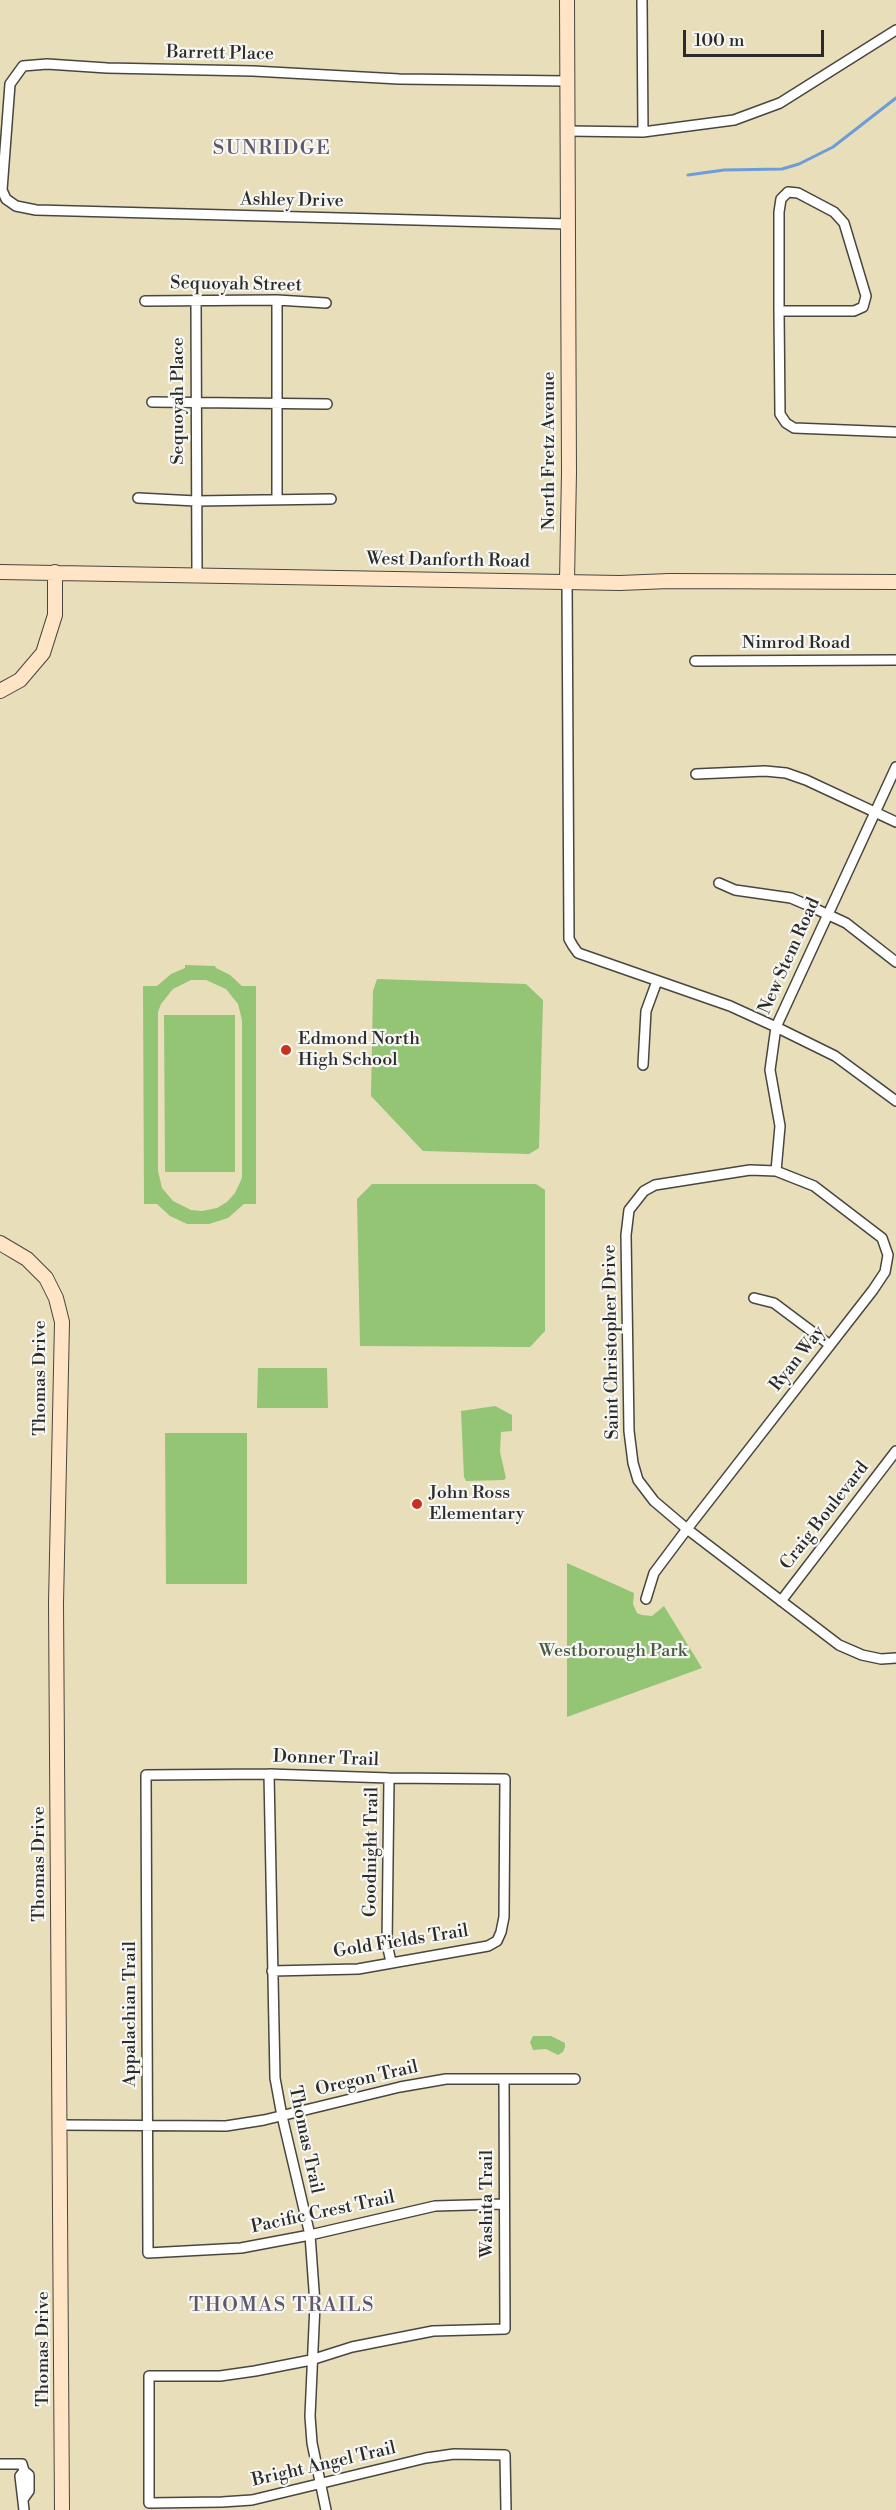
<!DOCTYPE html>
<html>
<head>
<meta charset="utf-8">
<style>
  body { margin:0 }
  #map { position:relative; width:896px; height:2510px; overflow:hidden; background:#e9deba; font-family:"Libre Bodoni",serif }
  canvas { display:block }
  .scale { position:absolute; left:683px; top:30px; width:141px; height:27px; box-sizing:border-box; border:3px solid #2b2b2b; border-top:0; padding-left:8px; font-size:18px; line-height:21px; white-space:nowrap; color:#2b2b2b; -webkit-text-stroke:4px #f6f6f2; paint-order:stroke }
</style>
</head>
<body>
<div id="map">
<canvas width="896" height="2510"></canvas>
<div class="scale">100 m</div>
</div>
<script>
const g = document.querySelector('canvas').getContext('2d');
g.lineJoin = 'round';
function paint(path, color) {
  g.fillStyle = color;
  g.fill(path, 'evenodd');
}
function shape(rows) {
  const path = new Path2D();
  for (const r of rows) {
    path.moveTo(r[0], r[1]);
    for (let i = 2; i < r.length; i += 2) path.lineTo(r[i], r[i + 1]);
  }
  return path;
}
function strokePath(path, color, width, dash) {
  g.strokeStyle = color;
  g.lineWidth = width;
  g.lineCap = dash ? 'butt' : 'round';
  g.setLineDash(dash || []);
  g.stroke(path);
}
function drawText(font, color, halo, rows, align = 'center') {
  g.font = font + ' "Libre Bodoni",serif';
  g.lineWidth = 4.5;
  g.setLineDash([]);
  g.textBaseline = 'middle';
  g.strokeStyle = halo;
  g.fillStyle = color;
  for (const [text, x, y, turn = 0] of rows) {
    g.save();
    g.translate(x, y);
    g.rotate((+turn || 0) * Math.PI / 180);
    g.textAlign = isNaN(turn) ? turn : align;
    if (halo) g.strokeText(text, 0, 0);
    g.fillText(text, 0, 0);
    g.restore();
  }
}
paint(shape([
  [185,965,215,966,216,968,230,975,242,986,256,986,256,1204,244,1204,228,1218,209,1224,187,1224,170,1216,157,1204,144,1204,143,986,157,986,171,974,185,968],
  [191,980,206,980,226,989,238,1004,242,1020,242,1178,235,1193,227,1202,217,1208,202,1211,191,1210,173,1201,162,1188,158,1171,158,1012,161,1004,173,989],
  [377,979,526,984,543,1000,539,1148,529,1154,423,1151,371,1096,373,991],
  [164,1015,235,1015,235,1172,165,1172],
  [372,1184,536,1184,545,1190,545,1331,530,1347,360,1346,357,1199],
  [258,1368,327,1368,328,1408,257,1408],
  [495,1406,512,1415,512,1431,501,1432,500,1452,506,1478,504,1480,466,1481,464,1477,461,1411],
  [165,1433,247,1433,247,1584,166,1584],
  [567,1563,634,1593,633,1604,637,1613,642,1615,652,1616,664,1606,702,1668,567,1717],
  [533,2036,551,2036,565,2043,565,2047,563,2052,558,2055,546,2049,533,2050,530,2042]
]), '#93c575');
strokePath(shape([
  [688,175,724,170,782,169,799,164,833,147,896,98]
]), '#6d9dd6', 3);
const street = shape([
  [642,0,643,132],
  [567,81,399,79,253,71,107,68,47,64,23,66,10,84,2,190,6,199,16,206,36,210,568,224],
  [567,131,643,132,734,120,780,103,896,30],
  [196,300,197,574],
  [277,300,277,499],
  [145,301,277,300,326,303],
  [779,311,854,311,863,307,866,296,844,223,834,212,798,193,788,192,781,199,779,212,779,311,780,414,786,423,794,428,896,432],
  [152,402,327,404],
  [138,498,196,501,331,499],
  [567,581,569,939,573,946,578,953,730,1006,776,1027,835,1056,896,1101],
  [695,661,896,660],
  [696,774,765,771,786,773,806,780,896,822],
  [719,883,735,890,791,898,805,904,846,923,896,962],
  [643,1065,646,1011,657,981],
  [776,1171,780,1126,770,1070,776,1027,896,767],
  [754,1298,774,1303,830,1345],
  [646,1599,654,1573,687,1529,873,1290,885,1272,888,1255,882,1238,814,1186,776,1171,750,1170,655,1185,644,1191,629,1210,626,1235,629,1431,633,1463,638,1480,654,1501,687,1529,839,1645,862,1655,881,1659,896,1658],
  [781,1601,896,1451],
  [269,1774,275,2078,282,2116,310,2235,315,2304,310,2416,312,2443,326,2510],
  [389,1778,387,1944,391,1962],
  [272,1971,358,1969,488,1946,497,1941,501,1932,504,1917,505,1779,389,1778,269,1774,146,1775,148,2253,241,2248,310,2235,435,2206,504,2204],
  [504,2079,505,2329,433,2331,352,2347,311,2360,255,2371,220,2376,149,2376,149,2503,222,2502,252,2500,426,2458,454,2454,505,2455,506,2510],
  [60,2125,226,2126,264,2120,400,2087,446,2079,575,2079],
  [0,2464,22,2464,24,2471],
  [24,2510,20,2476,24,2471,29,2475,29,2491,24,2498]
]);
const secondary = shape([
  [567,0,569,472,567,581],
  [0,572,620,583,669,581,896,582],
  [0,691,20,680,43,653,55,615,55,572],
  [0,1243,27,1259,46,1278,56,1298,62,1322,56,1603,62,2510]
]);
strokePath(street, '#484640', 12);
strokePath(secondary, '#484640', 16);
strokePath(street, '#fff', 9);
strokePath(secondary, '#ffe4c6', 14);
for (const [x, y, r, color] of [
  [286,1050,6,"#c8321e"],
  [417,1504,6,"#c8321e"]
]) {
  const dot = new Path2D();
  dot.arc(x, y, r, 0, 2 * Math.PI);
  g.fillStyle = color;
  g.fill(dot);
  strokePath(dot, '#f6f6f2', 2);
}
drawText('18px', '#2b2b2b', '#f6f6f2', [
  ["Barrett Place",220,54,1],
  ["Ashley Drive",292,201,1],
  ["Sequoyah Street",236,285,1],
  ["Sequoyah Place",179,401,-90],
  ["North Fretz Avenue",550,451,-90],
  ["West Danforth Road",448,561,1],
  ["Nimrod Road",796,644],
  ["New Stem Road",790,956,-66],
  ["Saint Christopher Drive",612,1342,-91],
  ["Ryan Way",798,1359,-52],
  ["Thomas Drive",41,1378,-90],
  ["Craig Boulevard",825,1516,-52],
  ["Donner Trail",326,1759,2],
  ["Goodnight Trail",372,1852,-89],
  ["Thomas Drive",40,1864,-90],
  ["Gold Fields Trail",401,1942,-9],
  ["Appalachian Trail",131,2014,-90],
  ["Oregon Trail",367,2079,-13],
  ["Thomas Trail",305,2140,78],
  ["Washita Trail",488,2204,-90],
  ["Pacific Crest Trail",323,2213,-12],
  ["Thomas Drive",44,2349,-90],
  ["Bright Angel Trail",324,2465,-13]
]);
drawText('18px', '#2b2b2b', '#f6f6f2', [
  ["Edmond North",298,1040],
  ["High School",298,1061],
  ["John Ross",429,1494],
  ["Elementary",429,1515]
], 'left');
drawText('18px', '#4a5941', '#f6f6f2', [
  ["Westborough Park",613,1652]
]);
g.letterSpacing = '1.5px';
drawText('20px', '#5f576c', '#f6f6f2', [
  ["SUNRIDGE",272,149],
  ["THOMAS TRAILS",282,2306]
]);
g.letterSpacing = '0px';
</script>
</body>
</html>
